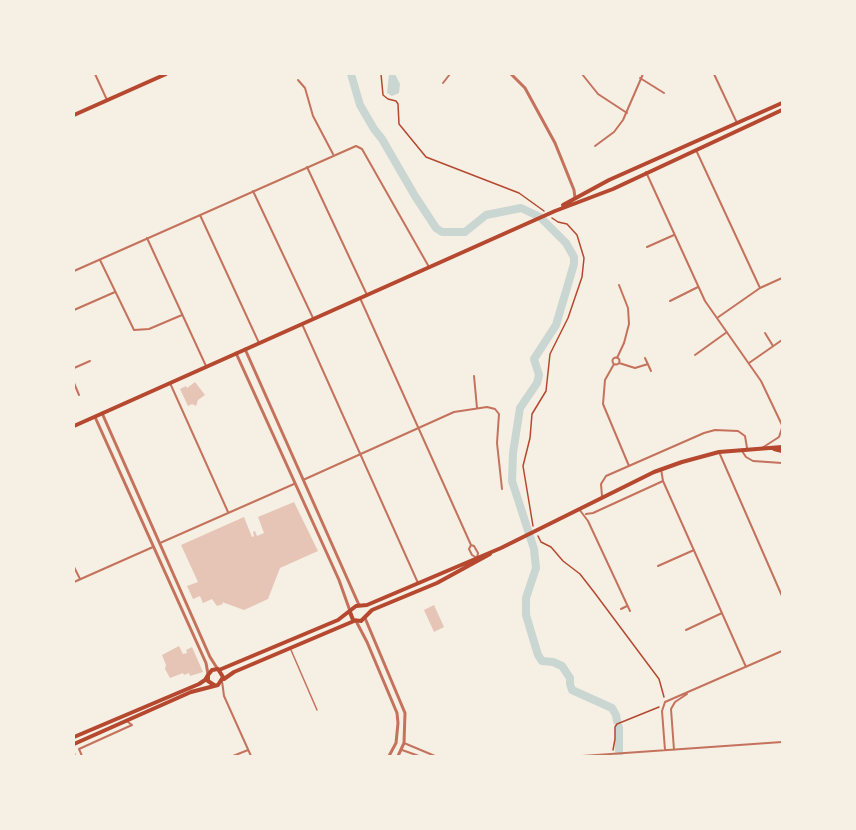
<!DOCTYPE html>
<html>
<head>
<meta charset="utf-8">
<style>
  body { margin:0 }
  #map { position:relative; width:856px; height:830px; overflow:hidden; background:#f6efe4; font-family:"Open Sans",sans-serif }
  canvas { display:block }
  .frame { position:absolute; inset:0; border:75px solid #f6efe4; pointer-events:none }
</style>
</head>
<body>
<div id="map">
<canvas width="856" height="830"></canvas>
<div class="frame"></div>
</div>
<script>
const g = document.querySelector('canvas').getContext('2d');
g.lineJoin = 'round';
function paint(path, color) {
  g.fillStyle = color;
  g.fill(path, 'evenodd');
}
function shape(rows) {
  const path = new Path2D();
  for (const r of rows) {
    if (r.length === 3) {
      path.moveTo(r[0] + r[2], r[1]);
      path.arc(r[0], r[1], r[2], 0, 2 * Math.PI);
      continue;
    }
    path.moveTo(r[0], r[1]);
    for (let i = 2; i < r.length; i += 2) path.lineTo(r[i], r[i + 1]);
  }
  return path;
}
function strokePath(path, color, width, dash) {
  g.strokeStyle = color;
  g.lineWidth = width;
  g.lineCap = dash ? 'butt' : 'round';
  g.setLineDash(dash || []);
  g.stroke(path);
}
paint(shape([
  [389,74,395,74,400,84,399,93,392,96,387,93]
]), '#c9d6d2');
strokePath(shape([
  [351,74,360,105,374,129,382,139,415,196,436,228,442,232,465,232,486,215,521,208,540,217,566,243,574,257,574,264,556,325,534,359,539,375,537,383,520,408,513,453,512,481,534,549,536,568,526,598,526,615,538,655,542,661,553,662,562,666,570,678,570,684,572,690,612,708,616,715,617,721],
  [619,756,619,727]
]), '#c9d6d2', 8);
paint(shape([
  [195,382,205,395,198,400,196,406,192,404,188,406,180,389,186,386,187,388],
  [294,502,318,551,280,568,268,599,244,610,222,602,223,604,217,606,212,599,203,603,200,596,193,599,187,586,198,582,181,545,244,517,252,537,254,536,253,532,255,531,257,536,264,533,258,517],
  [434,605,444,627,434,632,424,610],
  [179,646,183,654,187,653,186,650,192,647,203,672,190,676,189,673,184,675,183,673,170,678,165,669,166,665,162,655]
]), '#e6c5b7');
strokePath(shape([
  [381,74,383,95,388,99,396,101,398,104,399,124,426,157,519,193,544,211],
  [533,526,523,466,530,438,532,414,546,391,550,354,568,318,582,277,584,258,577,235,567,224,558,222,552,218],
  [538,536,541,542,551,547,563,561,580,574,594,592,659,679,664,697],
  [613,750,615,739,615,727,617,724,659,707]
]), '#b5482f', 1.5);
strokePath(shape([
  [291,650,317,710],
  [74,751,75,756]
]), '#c5725c', 1.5);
strokePath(shape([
  [82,756,79,749,132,725,128,722]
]), '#c5725c', 2);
strokePath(shape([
  [95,74,107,100],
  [582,74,598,94,627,113],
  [714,74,737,123],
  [640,78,664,93],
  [298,80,305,88,313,116,333,154],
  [443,83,450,74],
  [595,146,614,132,623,120,643,74],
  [696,150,760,288],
  [307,167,367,295],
  [646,172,705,301,761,381,782,425],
  [253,191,313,318],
  [200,215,259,343],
  [147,238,206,366],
  [647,247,674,235],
  [100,260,134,330,149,329,182,315],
  [74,271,356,146,362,149,429,267],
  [360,298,471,545,474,546,478,553,477,558,472,555,469,549,471,545],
  [670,301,698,287],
  [74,310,115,292],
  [717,318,760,288,782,278],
  [302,324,418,583],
  [765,333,773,346],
  [695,355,727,332],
  [616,361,3.5],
  [617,358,624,343,629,324,628,308,619,285],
  [645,358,651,371],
  [619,363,635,368,648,364],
  [749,363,782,340],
  [614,364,605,380,603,404,629,466],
  [74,368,90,361],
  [474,376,477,408],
  [74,383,79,395],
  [170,383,228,512],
  [762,448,779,437,782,428],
  [742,451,746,457,753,461,782,463],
  [719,452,782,596],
  [661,469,663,481,746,667],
  [303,480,454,412,487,407,495,409,499,414,497,443,502,489],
  [602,496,601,484,606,476,704,433,715,430,738,431,745,436,747,448],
  [579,509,588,521,630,611],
  [586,514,593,513,663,481],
  [160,543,294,484],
  [658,566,694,550],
  [74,567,80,579],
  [74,582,153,547],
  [621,609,627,606],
  [686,630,722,613],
  [222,681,224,696,251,756],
  [404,743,435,756],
  [402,750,419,756],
  [665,750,662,711,665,702,782,651],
  [674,750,671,709,675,702,687,694],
  [233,756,248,750],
  [582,756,782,742]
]), '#c5725c', 2);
strokePath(shape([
  [511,74,525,88,555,143,574,190,575,198],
  [245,349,359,605],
  [236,353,339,580,350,611],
  [102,413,210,657,217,668],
  [95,417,206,663,208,674],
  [365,618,405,713,404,743,398,756],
  [356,621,367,642,397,713,398,723,396,743,389,756]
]), '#c5725c', 3);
strokePath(shape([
  [74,115,166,74],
  [563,205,609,180,782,103],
  [74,426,555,211,613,189,782,110],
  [774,449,782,451],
  [350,612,353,620,361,621,372,610,437,583,490,554],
  [219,670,338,620,356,606,367,605,501,548,654,472,682,462,719,452,782,447],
  [224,679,234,672,354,621],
  [74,737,199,684,205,680,208,675],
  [74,744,191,692,218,685,223,677,218,669,212,670,208,675,208,681,214,685]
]), '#b5482f', 4);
</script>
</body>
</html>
